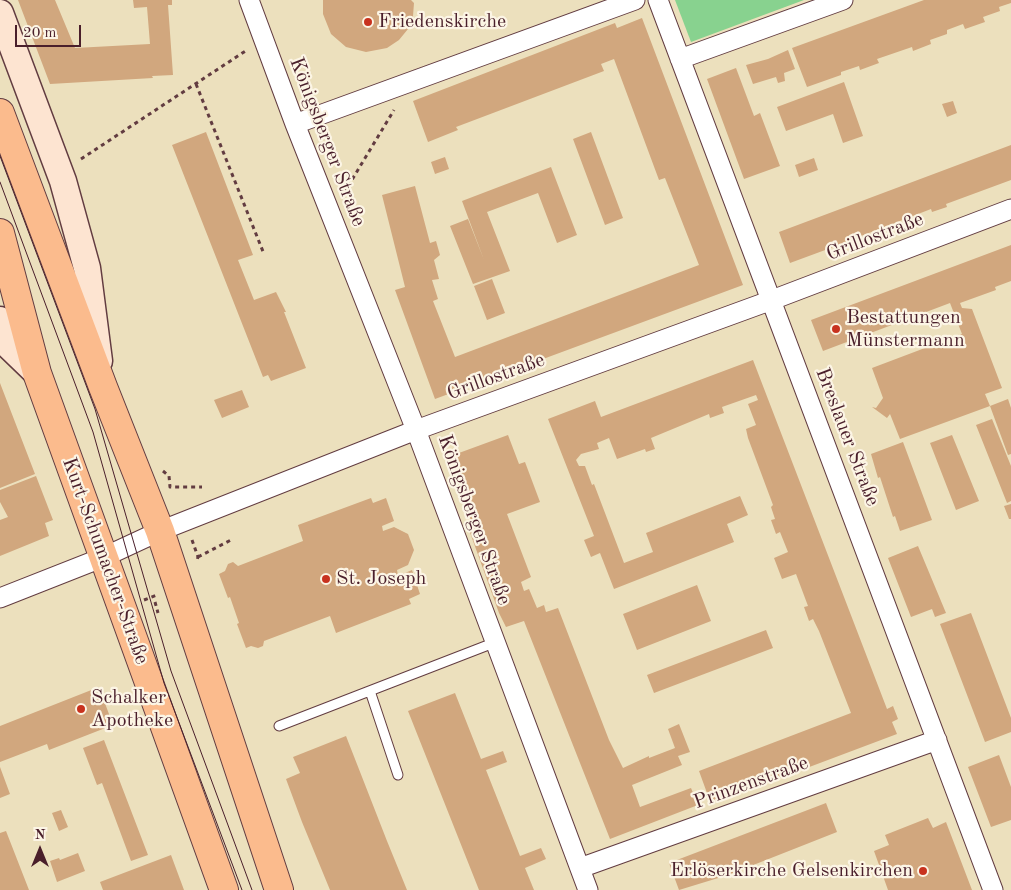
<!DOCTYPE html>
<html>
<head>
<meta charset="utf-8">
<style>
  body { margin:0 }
  #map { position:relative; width:1011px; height:890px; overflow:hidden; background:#ece0bd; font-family:"Old Standard TT",serif }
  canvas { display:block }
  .north { position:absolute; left:15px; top:825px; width:50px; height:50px; -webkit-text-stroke:4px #fcf5e5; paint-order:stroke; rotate:0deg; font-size:14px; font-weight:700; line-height:20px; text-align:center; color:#4a1f2b }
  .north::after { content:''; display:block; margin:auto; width:18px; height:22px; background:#4a1f2b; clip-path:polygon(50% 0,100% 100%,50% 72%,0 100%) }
  .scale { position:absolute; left:15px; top:25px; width:66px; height:22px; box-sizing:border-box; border:2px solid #4a1f2b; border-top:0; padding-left:6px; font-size:15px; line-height:18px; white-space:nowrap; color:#4a1f2b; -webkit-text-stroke:4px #fcf5e5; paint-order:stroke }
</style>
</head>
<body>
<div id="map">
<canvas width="1011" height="890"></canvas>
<div class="north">N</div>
<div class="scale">20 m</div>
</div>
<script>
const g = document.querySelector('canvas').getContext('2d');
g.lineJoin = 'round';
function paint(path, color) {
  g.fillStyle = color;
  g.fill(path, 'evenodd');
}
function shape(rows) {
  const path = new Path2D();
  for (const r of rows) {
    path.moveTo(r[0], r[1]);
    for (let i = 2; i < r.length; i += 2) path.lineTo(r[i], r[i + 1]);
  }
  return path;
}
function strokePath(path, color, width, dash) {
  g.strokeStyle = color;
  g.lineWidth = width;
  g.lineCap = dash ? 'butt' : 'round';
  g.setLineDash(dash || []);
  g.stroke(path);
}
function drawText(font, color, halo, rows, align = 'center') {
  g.font = font + ' "Old Standard TT",serif';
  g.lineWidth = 4.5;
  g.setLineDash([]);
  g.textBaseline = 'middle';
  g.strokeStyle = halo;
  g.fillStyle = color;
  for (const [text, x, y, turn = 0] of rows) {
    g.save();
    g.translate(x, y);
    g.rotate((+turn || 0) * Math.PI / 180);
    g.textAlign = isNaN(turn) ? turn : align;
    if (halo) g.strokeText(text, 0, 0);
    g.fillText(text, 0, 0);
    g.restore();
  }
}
paint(shape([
  [675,0,804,0,691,42]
]), '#88d28f');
paint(shape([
  [18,0,55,0,75,48,150,44,147,7,134,8,133,0,172,0,172,5,168,5,173,75,152,76,153,78,50,84],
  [323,0,411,0,414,3,413,16,408,29,399,40,387,48,366,52,346,47,331,34,323,14],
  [924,0,1011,0,1011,3,999,7,1000,11,983,17,985,22,965,29,963,24,947,30,947,34,930,40,931,44,913,51,912,47,877,59,879,63,860,70,859,66,841,72,841,75,807,87,792,48],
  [642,18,743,285,435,399,395,290,405,287,382,195,415,186,430,243,436,241,440,255,434,260,439,279,432,280,438,299,433,301,455,357,699,265,665,178,659,180,614,59,601,64,604,71,456,127,458,130,428,142,413,101,615,23,617,28],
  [788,50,795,69,784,73,785,81,778,83,776,77,753,84,746,65,768,59],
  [736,68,754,116,760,113,780,166,744,179,707,79],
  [844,82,863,136,843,143,833,114,786,131,777,107],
  [953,101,957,113,947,117,942,104],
  [206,132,253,255,238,260,254,300,276,292,286,312,284,312,306,368,271,381,268,375,263,377,172,145],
  [591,132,623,218,605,225,573,139],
  [1011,145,1011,180,946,204,947,207,932,212,931,209,861,236,862,239,837,248,836,246,790,263,779,232],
  [445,157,449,169,435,174,431,162],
  [814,158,818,170,799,177,795,165],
  [551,167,577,235,557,243,538,193,487,212,510,271,473,284,450,226,468,219,484,260,462,201],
  [1011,245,1011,281,995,287,996,290,960,303,962,308,972,309,1002,388,985,394,990,406,900,439,890,414,887,418,872,407,876,408,883,398,872,368,962,334,950,303,823,351,811,320],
  [492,279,505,313,487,320,474,286],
  [753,360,887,709,893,706,898,719,892,722,897,734,711,804,699,771,851,713,819,631,813,619,809,621,804,607,808,606,796,574,782,579,774,558,788,552,780,532,776,534,771,520,775,519,771,507,773,505,748,438,746,429,756,425,748,404,758,400,756,395,722,407,724,413,710,418,709,414,651,438,655,449,646,452,645,449,617,459,609,438,597,443,599,449,581,454,576,460,579,466,585,466,592,485,594,484,624,563,653,552,646,533,740,496,748,515,727,524,734,542,614,589,600,553,591,557,584,540,594,536,548,419,595,401,601,417],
  [0,383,35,474,0,488],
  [242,390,249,407,222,418,214,400],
  [1008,399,1011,408,1011,454,1008,455,990,406],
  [992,419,1011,466,1011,501,1007,503,976,425],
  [508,435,519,464,525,462,540,502,507,514,531,577,521,582,524,591,529,589,537,608,544,605,546,612,558,608,609,740,623,768,649,756,649,758,675,748,668,729,679,724,690,752,678,756,682,765,632,785,640,807,691,788,698,805,610,839,524,621,506,627,499,613,468,527,473,526,448,457],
  [952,435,979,501,956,510,930,443],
  [903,442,932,520,900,531,895,516,893,517,880,477,878,478,871,454],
  [36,476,53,520,45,523,49,536,0,556,0,520,8,517,0,502,0,490],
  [371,498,373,503,386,498,394,521,382,526,383,531,394,527,408,534,414,550,408,565,397,570,398,576,412,570,420,594,409,599,411,604,336,633,330,616,264,641,263,646,258,648,251,646,246,648,237,624,239,623,230,597,228,598,219,574,225,571,228,564,233,562,238,566,303,541,298,525],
  [1011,504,1011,519,1009,519,1004,506],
  [918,546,946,613,935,617,932,609,911,617,888,558],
  [697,585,711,621,637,650,623,614],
  [971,613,1011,718,1011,732,985,742,940,624],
  [766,630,773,648,654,693,647,675],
  [99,687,113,725,49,750,47,744,0,762,0,726],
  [455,693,481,759,503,751,507,762,486,770,520,856,541,848,546,859,525,868,534,890,479,890,456,832,408,711],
  [346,736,387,841,407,890,330,890,302,822,286,779,300,773,293,757],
  [104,740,148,855,131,861,102,783,97,785,83,748],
  [999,755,1011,787,1011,820,991,827,968,767],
  [0,767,10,794,0,798],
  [826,803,837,832,728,875,679,890,669,863],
  [61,810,68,827,59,831,52,813],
  [928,818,933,828,946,822,972,890,888,890,874,851,889,845,885,835],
  [6,831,29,890,0,890,0,833],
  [78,853,85,871,57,882,50,861,59,858,60,860],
  [171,855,184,890,103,890,100,882]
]), '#d1a77e');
const lane = shape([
  [370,691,398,775],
  [279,726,496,642]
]);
const street = shape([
  [249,0,295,124,416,430,588,890],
  [658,0,993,890],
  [680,59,843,0],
  [295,124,635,0],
  [0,598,104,557,160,531,416,430,772,300,1011,209],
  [580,868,937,740]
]);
const secondary = shape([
  [0,13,63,181,87,268,99,361],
  [0,320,10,347,37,373]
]);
const primary = shape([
  [0,113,103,387,160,531,279,890],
  [0,233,37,373,224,890]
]);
strokePath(lane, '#623c41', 11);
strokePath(street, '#623c41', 21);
strokePath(secondary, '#623c41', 29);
strokePath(primary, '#623c41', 30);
strokePath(shape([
  [196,84,264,254],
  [81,159,247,50],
  [344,193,394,110],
  [163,471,169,476,170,487,202,487],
  [192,540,198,557,197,560],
  [198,557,231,540],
  [144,600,157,595],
  [155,602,158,613]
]), '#623c41', 3, [4, 4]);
strokePath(lane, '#fff', 9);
strokePath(street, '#fff', 19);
strokePath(secondary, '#fde4d1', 26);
strokePath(primary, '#fbbb8d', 28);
strokePath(shape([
  [0,156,95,409,171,671,252,890],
  [0,182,93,432,164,683,242,890]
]), '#4a1f2b', 1);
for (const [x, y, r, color] of [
  [368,22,5,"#c8321e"],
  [836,329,5,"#c8321e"],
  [326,579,5,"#c8321e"],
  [81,709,5,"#c8321e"],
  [923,871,5,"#c8321e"]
]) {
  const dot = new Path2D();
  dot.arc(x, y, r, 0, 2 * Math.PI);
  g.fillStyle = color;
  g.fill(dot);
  strokePath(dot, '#fcf5e5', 2);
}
drawText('20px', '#4a1f2b', '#fcf5e5', [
  ["Friedenskirche",378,22],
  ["Bestattungen",846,318],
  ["Münstermann",846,341],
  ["St. Joseph",336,579],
  ["Schalker",91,698],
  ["Apotheke",91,721],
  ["Erlöserkirche Gelsenkirchen",913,871,"right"]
], 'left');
drawText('20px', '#4a1f2b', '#fcf5e5', [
  ["Königsberger Straße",327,142,69],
  ["Grillostraße",875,237,-21],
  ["Grillostraße",496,377,-20],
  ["Breslauer Straße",847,437,69],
  ["Königsberger Straße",474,520,70],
  ["Kurt-Schumacher-Straße",105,561,70],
  ["Prinzenstraße",751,783,-20]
]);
</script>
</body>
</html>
